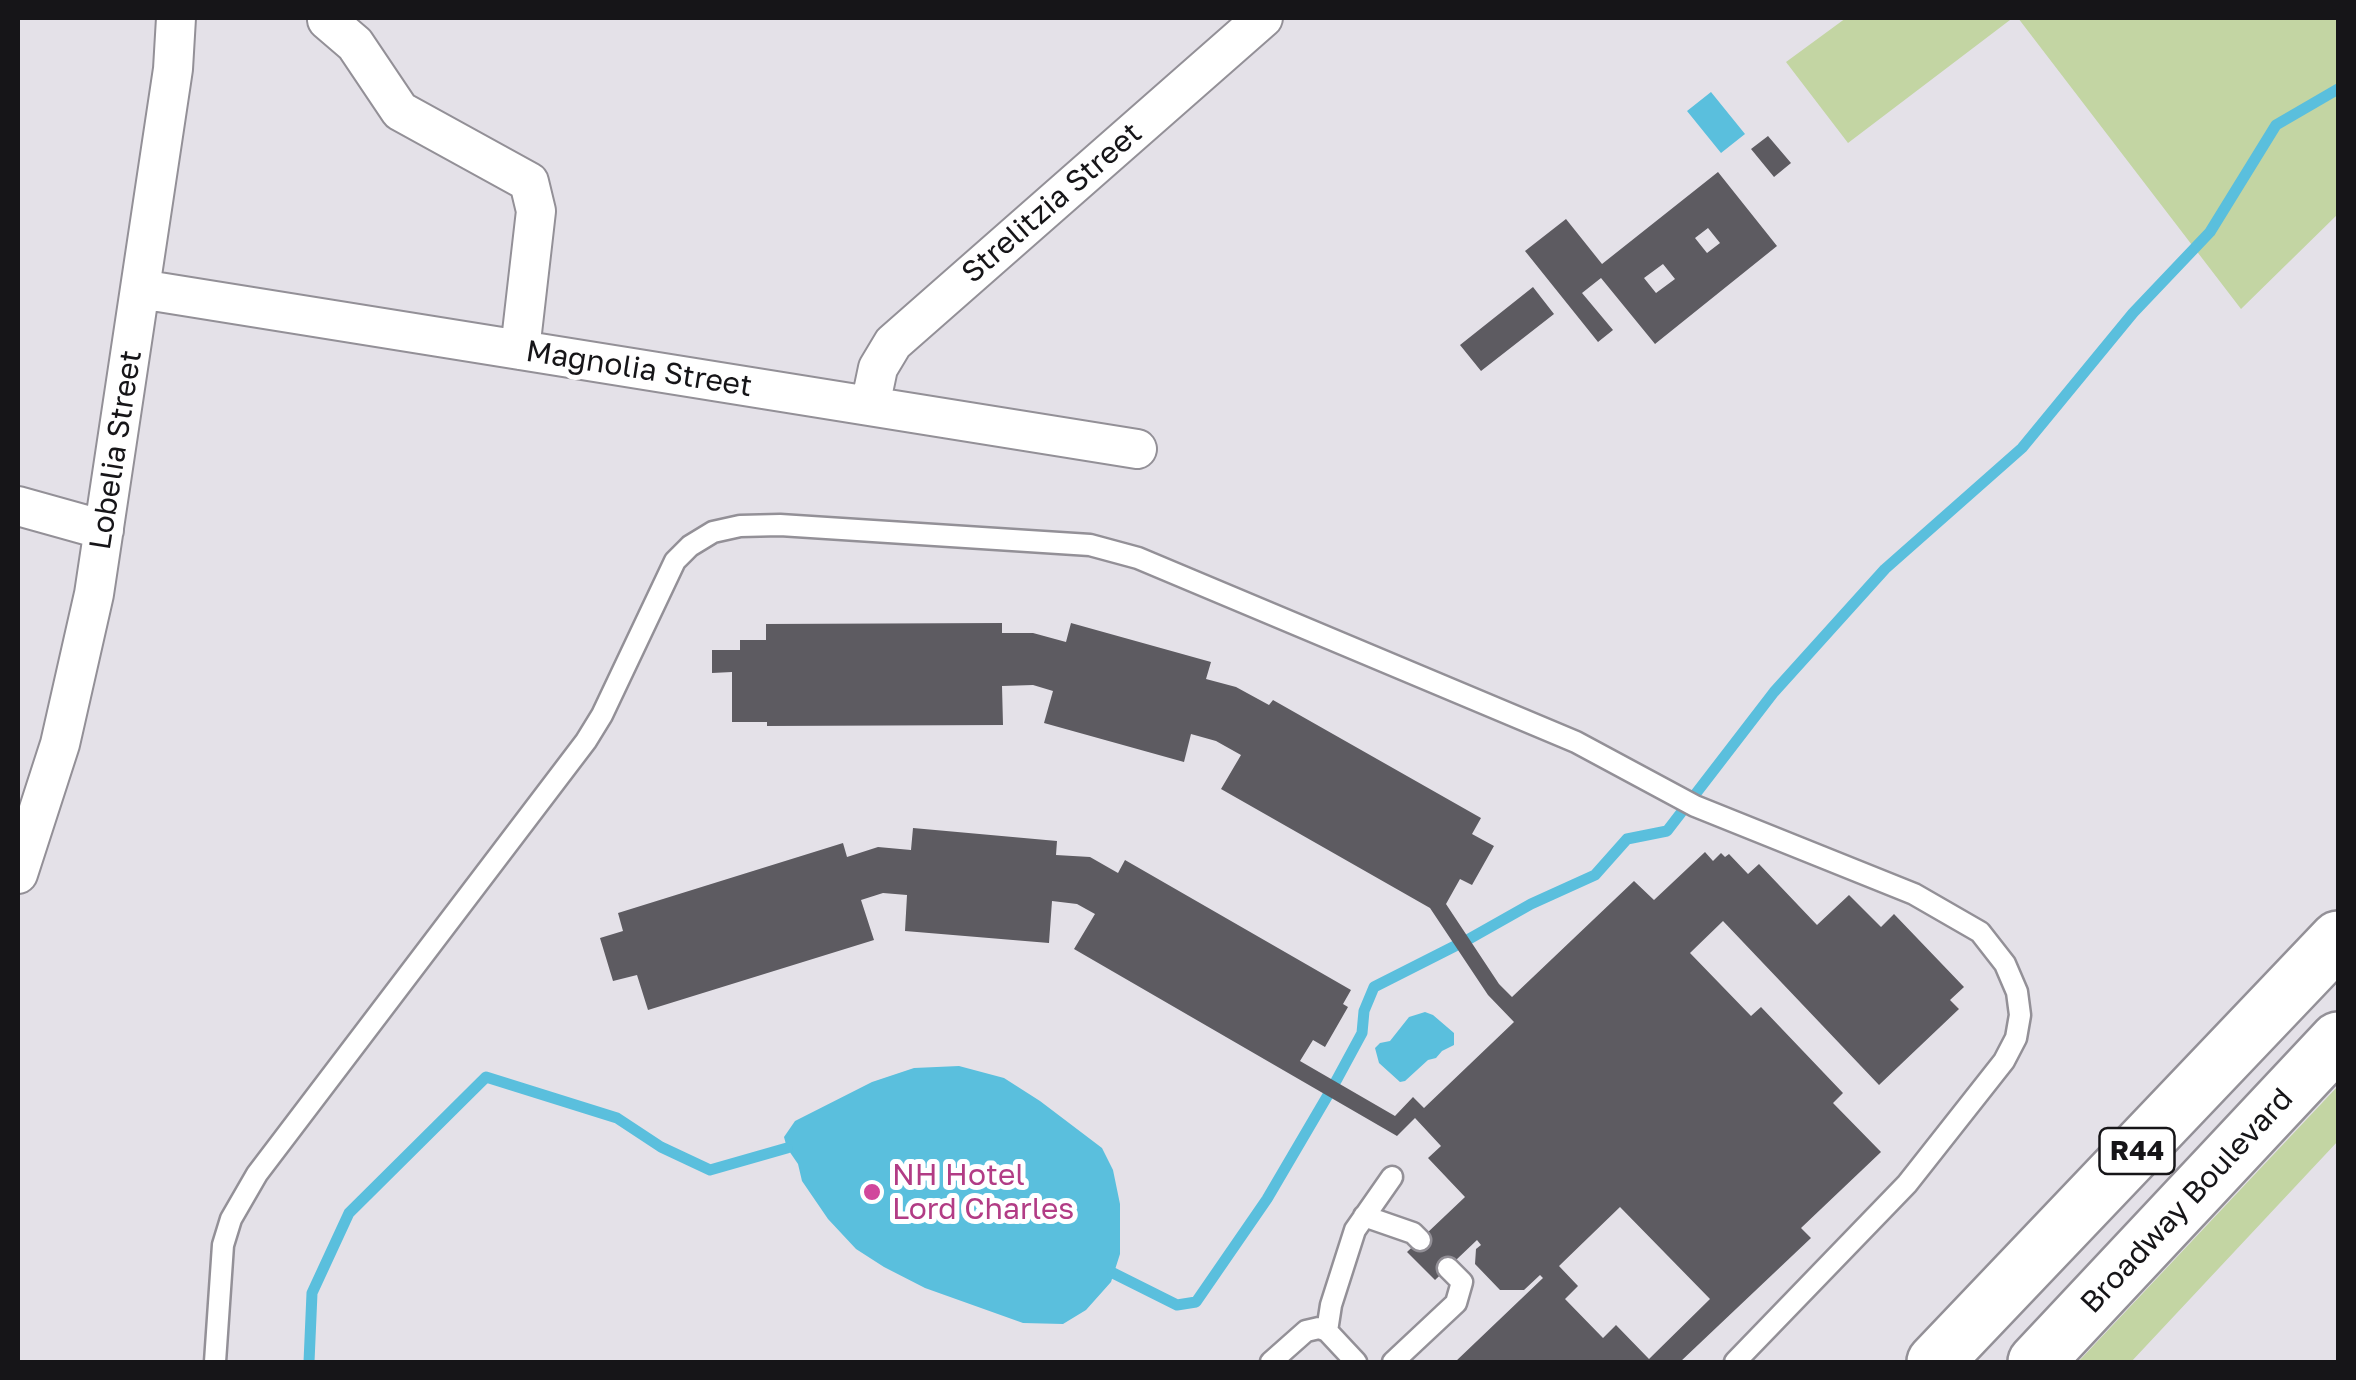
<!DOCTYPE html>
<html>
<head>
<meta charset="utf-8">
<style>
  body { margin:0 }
  #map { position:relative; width:2356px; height:1380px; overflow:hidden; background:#e4e1e8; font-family:"Golos Text",sans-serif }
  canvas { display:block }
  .frame { position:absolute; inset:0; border:20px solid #161518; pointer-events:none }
</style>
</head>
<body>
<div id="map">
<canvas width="2356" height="1380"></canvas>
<div class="frame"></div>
</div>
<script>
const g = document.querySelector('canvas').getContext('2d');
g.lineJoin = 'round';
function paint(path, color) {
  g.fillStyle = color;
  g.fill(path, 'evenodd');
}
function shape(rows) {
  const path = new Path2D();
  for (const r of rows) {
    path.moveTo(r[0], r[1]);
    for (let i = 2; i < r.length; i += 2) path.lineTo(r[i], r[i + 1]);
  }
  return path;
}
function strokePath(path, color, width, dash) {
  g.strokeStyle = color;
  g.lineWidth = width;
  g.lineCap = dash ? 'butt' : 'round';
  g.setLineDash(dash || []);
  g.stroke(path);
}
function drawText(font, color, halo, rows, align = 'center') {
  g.font = font + ' "Golos Text",sans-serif';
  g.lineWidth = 10;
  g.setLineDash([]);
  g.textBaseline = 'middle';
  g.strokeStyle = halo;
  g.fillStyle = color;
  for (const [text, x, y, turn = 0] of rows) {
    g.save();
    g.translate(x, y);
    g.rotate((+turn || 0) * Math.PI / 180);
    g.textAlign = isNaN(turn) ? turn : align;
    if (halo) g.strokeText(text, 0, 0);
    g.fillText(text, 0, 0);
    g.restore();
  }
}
paint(shape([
  [1846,18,2008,18,2010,20,1848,143,1786,62],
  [2018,18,2338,18,2338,214,2241,309],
  [2338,1086,2338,1141,2131,1362,2078,1362]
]), '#c3d5a3');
paint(shape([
  [1711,92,1745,134,1721,153,1687,111],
  [1425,1012,1433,1015,1454,1033,1454,1045,1442,1051,1436,1058,1428,1060,1405,1081,1400,1082,1379,1063,1375,1048,1380,1043,1390,1041,1409,1017],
  [959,1066,1004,1078,1040,1101,1102,1148,1113,1170,1120,1204,1120,1254,1111,1282,1086,1310,1063,1324,1023,1323,925,1288,884,1267,856,1249,828,1219,802,1181,798,1164,787,1148,784,1137,795,1121,872,1082,914,1068]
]), '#5abfdd');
strokePath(shape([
  [1469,939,1531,904,1595,875,1627,839,1667,831,1774,692,1885,569,2022,448,2133,313,2210,232,2276,125,2338,89],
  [1336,1081,1362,1033,1364,1011,1374,987,1455,946],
  [1113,1273,1177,1305,1196,1302,1267,1199,1328,1095],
  [309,1362,312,1293,349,1213,486,1077,617,1118,661,1147,710,1170,787,1148]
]), '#5abfdd', 11);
paint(shape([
  [1768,136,1791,163,1774,177,1751,149],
  [1718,172,1777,246,1655,344,1601,278,1582,293,1613,330,1598,342,1525,251,1566,219,1602,264],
  [1708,228,1720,243,1707,253,1695,238],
  [1663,264,1675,279,1656,293,1644,278],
  [1533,287,1554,314,1481,371,1460,345],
  [1002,623,1002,633,1033,633,1066,642,1071,623,1211,662,1206,679,1236,687,1269,705,1273,700,1481,818,1472,834,1494,846,1472,885,1460,879,1446,904,1499,984,1512,997,1634,881,1654,900,1705,852,1713,861,1721,853,1725,857,1729,854,1748,874,1759,864,1817,925,1849,895,1881,927,1894,914,1964,987,1950,1000,1959,1009,1879,1085,1723,921,1690,953,1751,1016,1761,1007,1843,1093,1833,1103,1881,1152,1801,1228,1811,1238,1680,1362,1455,1362,1543,1278,1540,1275,1524,1290,1500,1290,1475,1264,1476,1249,1481,1245,1477,1240,1435,1280,1407,1252,1465,1197,1428,1158,1441,1146,1415,1118,1397,1136,1074,949,1095,914,1077,904,1052,901,1049,943,905,931,907,895,883,893,861,900,874,940,648,1010,637,975,613,981,600,938,623,931,618,913,843,843,847,857,878,847,911,850,913,828,1057,841,1056,855,1090,857,1118,873,1125,860,1351,990,1343,1004,1348,1007,1325,1047,1313,1040,1300,1061,1395,1116,1413,1097,1424,1108,1514,1022,1488,995,1430,908,1221,789,1241,755,1216,741,1191,734,1184,762,1044,723,1053,691,1033,685,1002,686,1003,725,767,726,767,722,732,722,732,672,712,673,712,650,740,650,740,640,766,640,766,624],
  [1620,1207,1710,1299,1649,1359,1616,1325,1603,1338,1565,1299,1578,1286,1559,1266]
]), '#5d5b61');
const lane = shape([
  [1364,1216,1413,1233,1420,1240],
  [1327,1331,1331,1305,1355,1230,1392,1177],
  [215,1362,223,1245,231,1219,257,1174,586,741,602,715,675,561,690,546,713,532,740,526,780,525,1090,545,1138,558,1576,742,1695,806,1914,894,1980,932,2005,964,2017,992,2020,1015,2016,1038,2004,1061,1907,1184,1735,1362],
  [1271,1362,1306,1331,1319,1328,1327,1331,1356,1362],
  [1393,1362,1456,1303,1462,1282,1448,1268]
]);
const street = shape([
  [327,20,355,44,400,111,529,182,536,211,520,350],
  [140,289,1137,449],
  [870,406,878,368,893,343,1263,18],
  [18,506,104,530],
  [18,874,60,744,94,594,173,69,176,18]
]);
const primary = shape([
  [1935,1362,2338,939],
  [2036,1362,2338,1040]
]);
strokePath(lane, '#939097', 25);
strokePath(street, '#939097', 42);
strokePath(primary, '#939097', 60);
strokePath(lane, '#fff', 20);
strokePath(street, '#fff', 38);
strokePath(primary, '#fff', 55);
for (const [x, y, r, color] of [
  [872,1192,10,"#d1479c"]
]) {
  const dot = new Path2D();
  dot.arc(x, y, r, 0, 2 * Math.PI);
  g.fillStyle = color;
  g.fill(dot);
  strokePath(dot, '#fff', 4);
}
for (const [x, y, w] of [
  [2137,1151,75]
]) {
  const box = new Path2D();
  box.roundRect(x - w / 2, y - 23, w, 46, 8);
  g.fillStyle = '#fff';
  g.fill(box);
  strokePath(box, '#161518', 2.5);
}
drawText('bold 28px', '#161518', null, [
  ["R44",2137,1151]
]);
drawText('30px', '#161518', '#fff', [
  ["Strelitzia Street",1052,203,-41],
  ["Magnolia Street",639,369,9],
  ["Lobelia Street",116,450,-81],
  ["Broadway Boulevard",2187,1201,-47]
]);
drawText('30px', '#b23c85', '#fff', [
  ["NH Hotel",892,1175],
  ["Lord Charles",892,1209]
], 'left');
</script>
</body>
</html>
